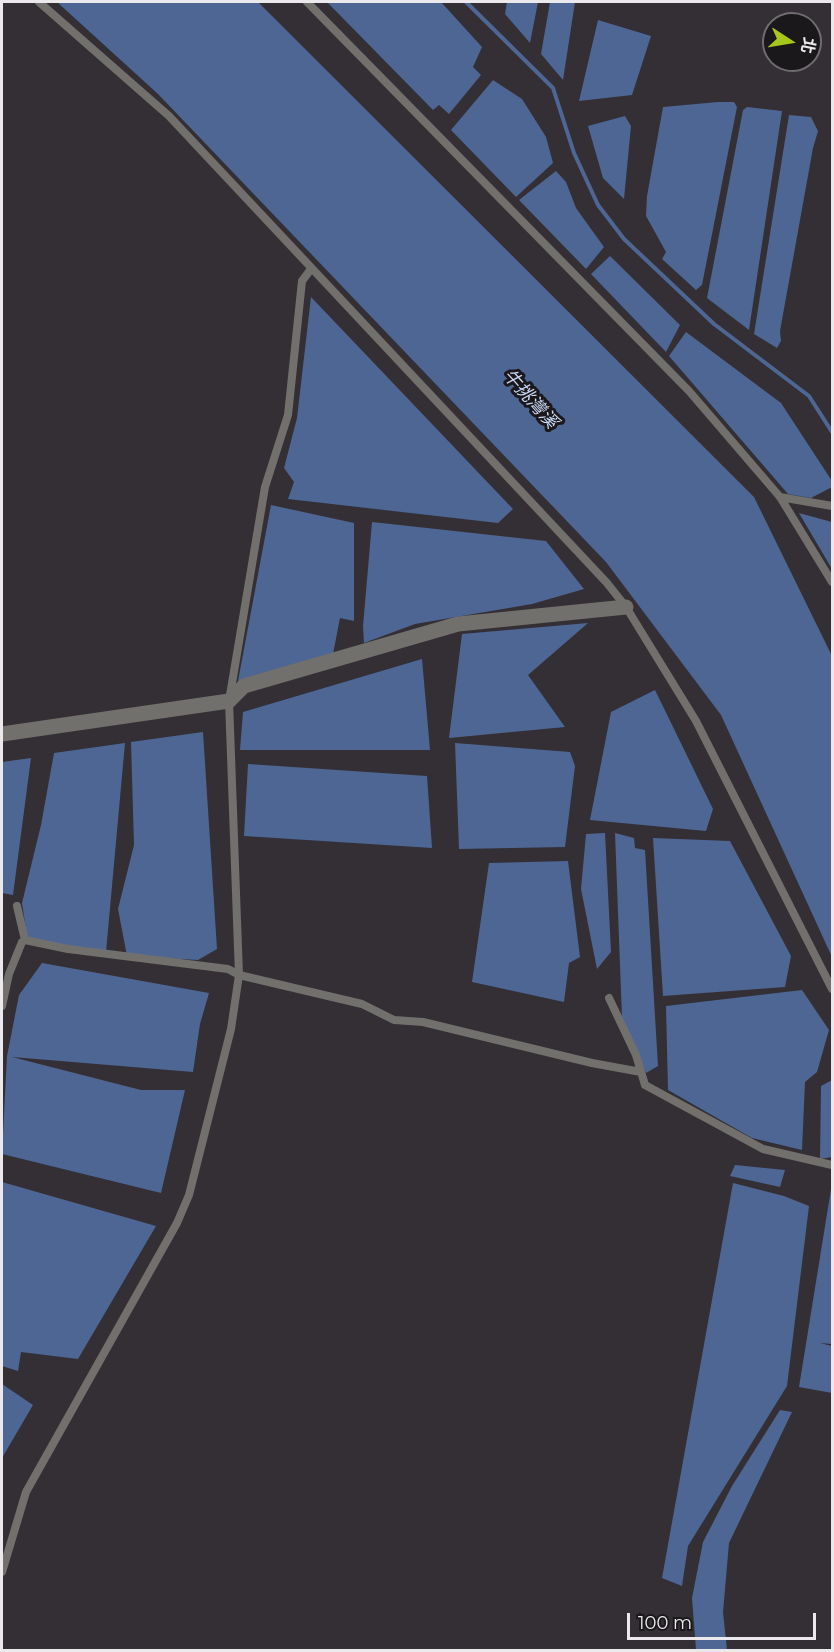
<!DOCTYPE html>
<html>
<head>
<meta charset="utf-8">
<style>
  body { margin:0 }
  #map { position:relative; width:834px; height:1652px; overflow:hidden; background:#332f34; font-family:Montserrat,"Noto Sans TC",sans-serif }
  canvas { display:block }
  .frame { position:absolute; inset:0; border:3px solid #ece9ec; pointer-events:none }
  .north { position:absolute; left:762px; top:12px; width:60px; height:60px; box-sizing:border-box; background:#1a181a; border:2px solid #6e6c6e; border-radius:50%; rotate:102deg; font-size:16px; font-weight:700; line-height:24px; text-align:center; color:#ece9ec }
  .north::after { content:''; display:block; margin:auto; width:21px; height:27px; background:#a8c71d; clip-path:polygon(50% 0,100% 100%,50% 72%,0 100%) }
  .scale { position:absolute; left:627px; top:1613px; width:189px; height:27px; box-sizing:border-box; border:3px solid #ece9ec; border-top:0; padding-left:8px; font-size:18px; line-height:21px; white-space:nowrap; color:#ece9ec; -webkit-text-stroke:4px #1a181a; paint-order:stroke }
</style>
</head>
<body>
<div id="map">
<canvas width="834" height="1652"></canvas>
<div class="frame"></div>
<div class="north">北</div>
<div class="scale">100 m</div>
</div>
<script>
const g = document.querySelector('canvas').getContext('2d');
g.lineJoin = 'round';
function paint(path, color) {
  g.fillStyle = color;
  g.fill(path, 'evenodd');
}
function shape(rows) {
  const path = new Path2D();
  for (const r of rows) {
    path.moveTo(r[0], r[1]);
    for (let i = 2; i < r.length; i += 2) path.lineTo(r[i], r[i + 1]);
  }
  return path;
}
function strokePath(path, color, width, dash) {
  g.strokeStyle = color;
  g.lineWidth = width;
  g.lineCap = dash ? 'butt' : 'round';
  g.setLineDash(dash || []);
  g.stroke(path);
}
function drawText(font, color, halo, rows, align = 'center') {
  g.font = font + ' Montserrat,"Noto Sans TC",sans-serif';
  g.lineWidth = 6;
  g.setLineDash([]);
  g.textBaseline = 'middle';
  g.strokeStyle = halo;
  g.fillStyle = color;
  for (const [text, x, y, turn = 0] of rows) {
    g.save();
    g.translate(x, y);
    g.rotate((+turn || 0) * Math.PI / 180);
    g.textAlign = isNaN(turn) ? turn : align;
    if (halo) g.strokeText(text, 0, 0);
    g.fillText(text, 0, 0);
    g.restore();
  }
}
paint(shape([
  [57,2,258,2,754,497,832,656,832,957,721,715,606,562,158,94],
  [327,2,441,2,482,47,473,67,481,75,449,114,439,105,433,110],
  [507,2,538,2,530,43,505,14],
  [550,2,575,2,563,80,541,54],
  [598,20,651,36,632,95,579,101],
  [493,80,522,99,546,137,553,163,516,197,451,130],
  [718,102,734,102,737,107,702,285,696,290,662,259,666,252,646,216,647,196,663,107],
  [747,107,782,111,749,330,707,298,743,110],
  [789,115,811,117,818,131,813,148,780,331,781,341,777,348,754,334],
  [625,116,631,126,624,199,603,178,588,126],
  [556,171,566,182,576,208,604,247,586,269,519,200],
  [610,256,680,325,666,352,591,274],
  [311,297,513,509,498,523,288,499,294,482,284,468,297,418],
  [686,332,781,403,832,481,832,487,811,498,788,494,669,356],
  [271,505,354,523,354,621,340,618,333,654,238,681],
  [799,513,832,522,832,569],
  [372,522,546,541,584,589,532,604,415,624,364,643,363,626],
  [588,623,528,675,565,727,449,738,462,634],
  [422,659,430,750,240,750,243,712],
  [655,690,713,809,706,831,590,820,611,712],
  [203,732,217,949,198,960,127,956,118,909,134,845,131,742],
  [125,743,106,952,28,942,22,903,41,825,54,753],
  [455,743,570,752,575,766,565,847,459,849],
  [31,758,13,895,2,893,2,762],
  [248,764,427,776,432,848,244,836],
  [605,833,611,952,597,969,581,889,586,834],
  [615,833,634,838,635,848,645,850,658,1066,646,1073,622,1018],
  [653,838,730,841,791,956,785,987,663,996],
  [568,861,580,957,569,963,564,1002,472,982,489,863],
  [42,963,209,993,200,1024,193,1072,12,1057,141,1090,185,1090,161,1193,2,1154,7,1056,19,995],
  [802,990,829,1030,817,1072,805,1082,802,1150,752,1138,668,1090,666,1006],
  [832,1080,832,1157,820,1159,821,1086],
  [735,1165,785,1170,780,1187,730,1176],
  [2,1182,156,1226,78,1359,21,1352,18,1371,2,1366],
  [733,1183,784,1196,809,1206,787,1386,688,1546,682,1586,662,1578],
  [831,1189,832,1344,820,1343,832,1346,832,1393,799,1387],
  [2,1384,33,1405,2,1458],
  [780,1410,792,1412,729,1543,723,1612,727,1650,696,1650,692,1598,703,1542,732,1486]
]), '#4e6694');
strokePath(shape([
  [466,2,553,88,574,153,598,205,624,239,714,324,809,396,832,432]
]), '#4e6694', 4);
strokePath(shape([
  [39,2,169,116,607,583,626,607,696,721,832,989],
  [307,2,689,391,780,497,832,582],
  [780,497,832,506],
  [17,906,25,940],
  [609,998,636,1055,645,1085,763,1149,832,1165],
  [2,1006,9,974,22,942,25,940,68,949,228,969,239,975,362,1004,394,1020,423,1022,592,1063,641,1072],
  [2,1572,26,1492,177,1223,189,1195,231,1029,239,975,229,701,265,487,288,415,302,281,311,269]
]), '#72706d', 8);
strokePath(shape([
  [2,734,229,701,244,686,458,624,626,607]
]), '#72706d', 15);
drawText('italic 18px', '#cbdaf8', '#1a181a', [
  ["牛挑灣溪",530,399,48]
]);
</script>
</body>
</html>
